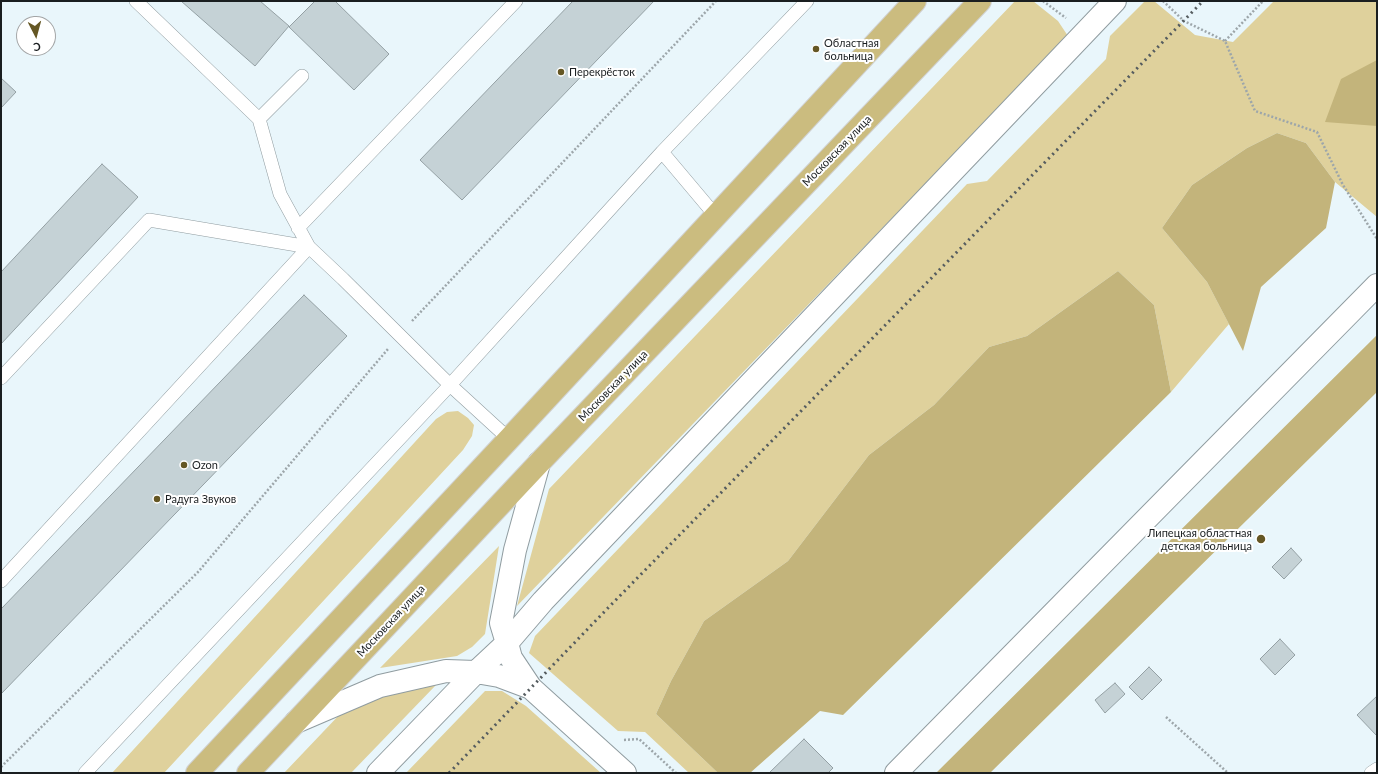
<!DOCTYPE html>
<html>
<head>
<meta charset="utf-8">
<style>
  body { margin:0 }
  #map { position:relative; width:1378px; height:774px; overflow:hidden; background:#e9f6fb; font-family:Lato,sans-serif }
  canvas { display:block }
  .frame { position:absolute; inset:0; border:2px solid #1a1e20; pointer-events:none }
  .north { position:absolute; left:16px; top:16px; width:40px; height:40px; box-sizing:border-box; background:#fff; border:1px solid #a3a5a6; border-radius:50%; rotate:174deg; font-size:11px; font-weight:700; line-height:16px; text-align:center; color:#1a1e20 }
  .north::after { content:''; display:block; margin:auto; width:14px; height:18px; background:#655724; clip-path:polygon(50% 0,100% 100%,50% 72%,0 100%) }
</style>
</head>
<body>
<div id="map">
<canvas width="1378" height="774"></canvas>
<div class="frame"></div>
<div class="north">С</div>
</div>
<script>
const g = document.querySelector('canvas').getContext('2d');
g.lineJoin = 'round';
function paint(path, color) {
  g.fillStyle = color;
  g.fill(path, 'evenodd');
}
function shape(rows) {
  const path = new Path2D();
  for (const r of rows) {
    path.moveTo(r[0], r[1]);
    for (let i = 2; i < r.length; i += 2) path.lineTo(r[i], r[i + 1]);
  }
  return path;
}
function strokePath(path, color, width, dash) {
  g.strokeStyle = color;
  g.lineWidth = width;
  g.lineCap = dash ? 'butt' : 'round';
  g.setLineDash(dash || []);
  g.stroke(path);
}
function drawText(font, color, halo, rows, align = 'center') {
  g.font = font + ' Lato,sans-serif';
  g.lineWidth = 4;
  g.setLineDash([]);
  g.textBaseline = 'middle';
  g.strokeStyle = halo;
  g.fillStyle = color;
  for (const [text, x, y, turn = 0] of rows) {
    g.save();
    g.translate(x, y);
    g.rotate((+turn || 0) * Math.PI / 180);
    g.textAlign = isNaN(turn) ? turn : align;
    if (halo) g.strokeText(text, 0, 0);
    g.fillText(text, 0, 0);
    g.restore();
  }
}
paint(shape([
  [1015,1,1033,1,1058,21,1068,36,517,606,549,489],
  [1145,1,1154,1,1195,35,1233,42,1274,1,1377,1,1377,217,1335,182,1306,143,1277,133,1247,148,1192,185,1162,228,1207,282,1229,324,1171,392,1154,305,1118,271,1027,336,989,347,934,405,869,455,788,561,704,621,671,681,656,714,718,773,689,773,645,732,618,731,529,653,535,636,967,184,987,181,1106,59,1110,36],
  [458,411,468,418,474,425,472,436,463,450,164,773,112,773,436,419,447,412],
  [499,546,485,634,472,647,457,656,380,668],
  [436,685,351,773,284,773,342,712,377,695],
  [485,691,502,691,526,706,601,773,406,773]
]), '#dfd19c');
paint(shape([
  [1377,60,1377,126,1325,122,1341,79],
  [1277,133,1306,143,1335,182,1326,228,1261,287,1243,351,1207,282,1162,228,1192,185,1247,148],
  [1118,271,1154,305,1171,392,843,715,820,711,750,773,718,773,656,714,671,681,704,621,788,561,869,455,934,405,989,347,1027,336],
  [1377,335,1377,392,990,773,936,773]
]), '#c3b47b');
const building = shape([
  [181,1,260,1,289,26,255,66,181,1],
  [315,1,335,1,389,54,354,90,289,27,315,1],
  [573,1,654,1,462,200,420,160,573,1],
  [1,78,16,92,1,108,1,78],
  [102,164,138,197,1,344,1,272,102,164],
  [304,295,347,336,1,694,1,609,304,295],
  [1291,548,1302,560,1284,579,1272,567,1291,548],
  [1280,639,1295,655,1275,675,1260,659,1280,639],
  [1149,667,1162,680,1142,700,1129,687,1149,667],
  [1115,683,1125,694,1105,713,1095,700,1115,683],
  [1377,696,1377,736,1357,715,1377,696],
  [804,739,833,768,828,773,769,773,804,739]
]);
paint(building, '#c5d2d6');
strokePath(building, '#94a0a4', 1);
const lane = shape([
  [136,1,259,119,280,194,309,247,343,279,450,385,509,439],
  [259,119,302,76],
  [662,152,715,215],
  [298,228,516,1],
  [1,378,149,220,309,247],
  [1,581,309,247],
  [85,773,450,385,662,152,807,1],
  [1371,773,1377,769]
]);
const street = shape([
  [539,463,515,550,501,623,507,643,511,658,531,688,625,773],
  [296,722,380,686,446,671,476,672,499,676,531,688],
  [378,773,476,672,507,643,543,601,1115,1],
  [896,773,1377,285]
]);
const primary = shape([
  [197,773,509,439,915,1],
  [248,773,539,463,980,1]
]);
strokePath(lane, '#909ca0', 14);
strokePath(street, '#909ca0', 24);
strokePath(primary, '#d1d2d2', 24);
strokePath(shape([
  [1043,1,1066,18],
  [1163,1,1184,21,1225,41,1255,111,1317,132,1343,185,1377,239],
  [1225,41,1263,1],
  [412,321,716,1],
  [1166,717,1228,773],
  [624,740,639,739,676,773],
  [1,767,198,572,388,349]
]), '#9da6aa', 2.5, [2, 2]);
strokePath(lane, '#fff', 13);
strokePath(street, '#fff', 22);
strokePath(primary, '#cbbc7f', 22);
strokePath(shape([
  [449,773,606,610,1203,1]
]), '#555c5f', 3, [2, 4]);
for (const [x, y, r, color] of [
  [816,49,4,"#655724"],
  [561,72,4,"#655724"],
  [184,465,4,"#655724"],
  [157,499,4,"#655724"],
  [1261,539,5,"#655724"]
]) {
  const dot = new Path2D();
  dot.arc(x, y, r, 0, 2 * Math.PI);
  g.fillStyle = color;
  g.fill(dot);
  strokePath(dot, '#fff', 1.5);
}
drawText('11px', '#1a1e20', '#fff', [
  ["Областная",824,43],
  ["больница",824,56],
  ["Перекрёсток",569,72],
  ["Ozon",192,465],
  ["Радуга Звуков",165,499],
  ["Липецкая областная",1252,533,"right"],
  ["детская больница",1252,546,"right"]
], 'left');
drawText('11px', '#1a1e20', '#fff', [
  ["Московская улица",837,151,-46],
  ["Московская улица",613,386,-46],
  ["Московская улица",391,621,-47]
]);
</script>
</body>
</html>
